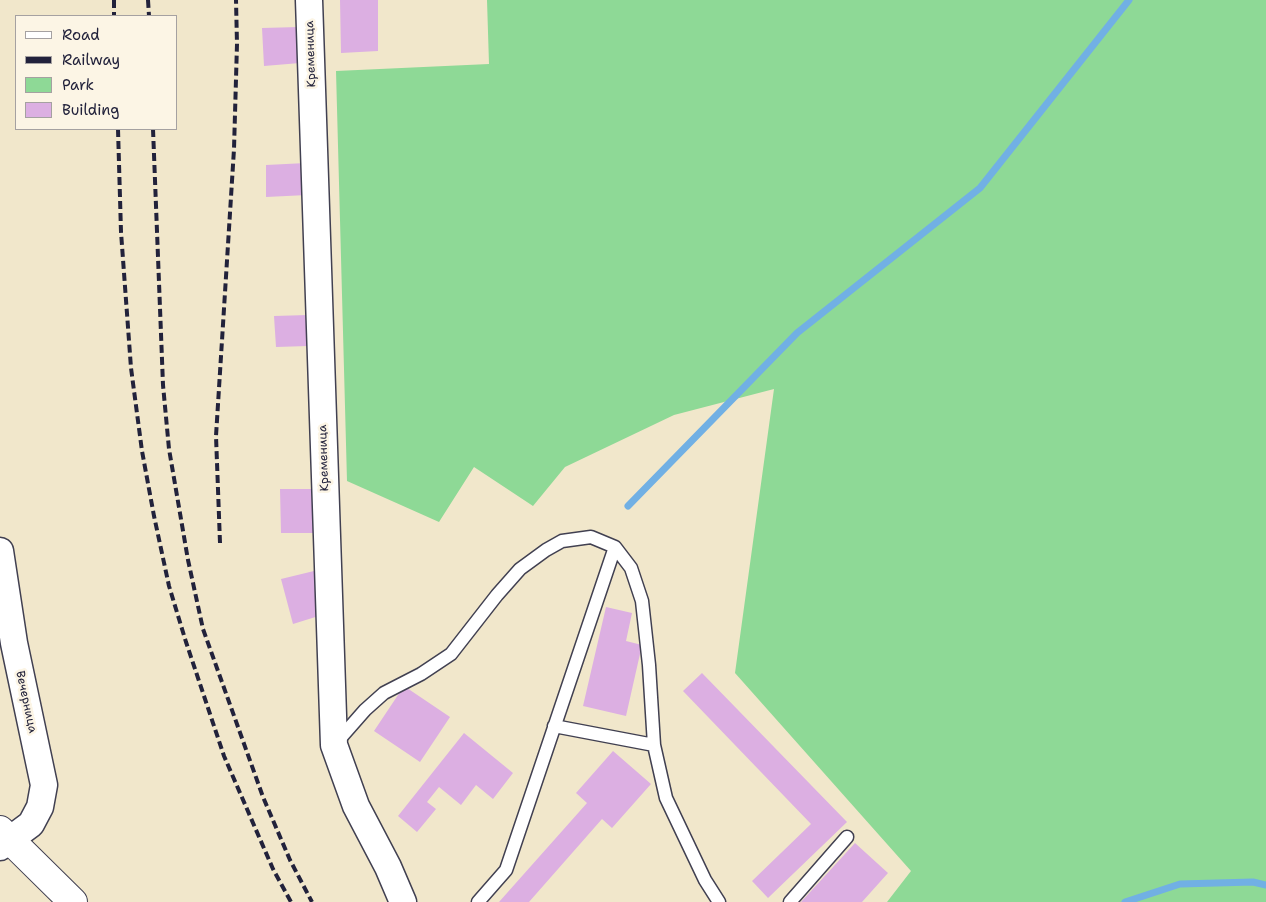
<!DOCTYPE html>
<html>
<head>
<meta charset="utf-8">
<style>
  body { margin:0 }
  #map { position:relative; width:1266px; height:902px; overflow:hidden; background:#f1e7cb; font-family:"Shantell Sans",sans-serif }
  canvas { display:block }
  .legend { position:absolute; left:15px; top:15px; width:162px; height:115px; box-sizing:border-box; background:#fcf5e5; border:1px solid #a5a1a1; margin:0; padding:6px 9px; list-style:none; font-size:15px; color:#22223b }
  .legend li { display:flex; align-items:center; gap:10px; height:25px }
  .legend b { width:25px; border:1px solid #a5a1a1 }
</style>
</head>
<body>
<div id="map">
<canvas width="1266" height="902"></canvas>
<ul class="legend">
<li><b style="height:6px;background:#fff"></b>Road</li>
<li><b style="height:6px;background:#22223b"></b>Railway</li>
<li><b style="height:14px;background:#8ed996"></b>Park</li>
<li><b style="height:14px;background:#dcafe2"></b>Building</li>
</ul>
</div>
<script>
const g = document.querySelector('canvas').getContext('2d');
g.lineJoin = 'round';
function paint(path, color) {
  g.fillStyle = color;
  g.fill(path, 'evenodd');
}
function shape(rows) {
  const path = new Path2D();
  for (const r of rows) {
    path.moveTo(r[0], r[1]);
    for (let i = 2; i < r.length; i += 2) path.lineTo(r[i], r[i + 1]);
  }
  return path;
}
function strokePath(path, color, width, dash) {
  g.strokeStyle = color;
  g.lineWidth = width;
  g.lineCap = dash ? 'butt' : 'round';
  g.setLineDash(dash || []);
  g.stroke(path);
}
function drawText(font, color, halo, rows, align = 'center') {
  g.font = font + ' "Shantell Sans",sans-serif';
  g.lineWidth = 5;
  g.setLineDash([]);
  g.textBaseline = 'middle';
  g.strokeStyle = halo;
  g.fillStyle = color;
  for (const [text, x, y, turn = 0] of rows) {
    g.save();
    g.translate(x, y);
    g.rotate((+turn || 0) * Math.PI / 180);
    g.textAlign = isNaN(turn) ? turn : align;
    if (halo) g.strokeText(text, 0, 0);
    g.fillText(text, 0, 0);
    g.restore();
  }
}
paint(shape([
  [487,0,1266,0,1266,902,887,902,911,871,735,673,774,389,674,415,565,467,533,506,474,467,439,522,347,481,336,71,489,64]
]), '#8ed996');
strokePath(shape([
  [628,506,797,333,980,188,1129,0],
  [1125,902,1180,884,1253,882,1266,885]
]), '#71b0e4', 7);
paint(shape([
  [340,0,378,0,378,51,341,53],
  [299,27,300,63,264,66,262,28],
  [306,163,307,195,266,197,266,165],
  [308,315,308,346,276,347,274,316],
  [280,489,316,489,316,533,281,533],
  [314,571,325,614,293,624,281,579],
  [606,607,632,613,626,641,642,645,626,716,583,706],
  [702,673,847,822,768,898,752,881,811,824,683,691],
  [404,686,450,717,420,762,374,731],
  [464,733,513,773,493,799,476,785,461,805,439,787,427,802,436,809,417,832,398,816],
  [613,751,651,784,612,828,602,819,529,902,499,902,587,803,576,793],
  [855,843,888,873,862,902,801,902]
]), '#dcafe2');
const service = shape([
  [554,726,654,745],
  [336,743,365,710,384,693,421,674,451,654,497,595,520,569,546,550,562,541,591,537,615,547,631,568,642,601,649,665,654,745,666,798,705,880,719,902],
  [478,902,506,870,615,547],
  [790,902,847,837]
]);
const minor = shape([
  [309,0,334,745,356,806,388,867,403,902],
  [0,551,14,643,44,785,40,807,31,824,0,847]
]);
const secondary = shape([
  [0,830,73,902]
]);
strokePath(service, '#414051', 15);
strokePath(minor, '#414051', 29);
strokePath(secondary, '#414051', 30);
strokePath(service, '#fff', 12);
strokePath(minor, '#fff', 26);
strokePath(secondary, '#fff', 28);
strokePath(shape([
  [114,0,114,16],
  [148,0,149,16],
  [118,129,121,232,131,368,142,451,154,516,169,586,186,642,224,756,273,869,291,902],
  [153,129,163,385,169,449,188,560,203,629,263,797,290,860,312,902],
  [220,543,216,436,234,149,237,44,236,0]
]), '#22223b', 4, [8, 4]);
drawText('12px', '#22223b', '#fcf5e5', [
  ["Кременица",311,54,-92],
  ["Кременица",324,458,-92],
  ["Вечерница",26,702,78]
]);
</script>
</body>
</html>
